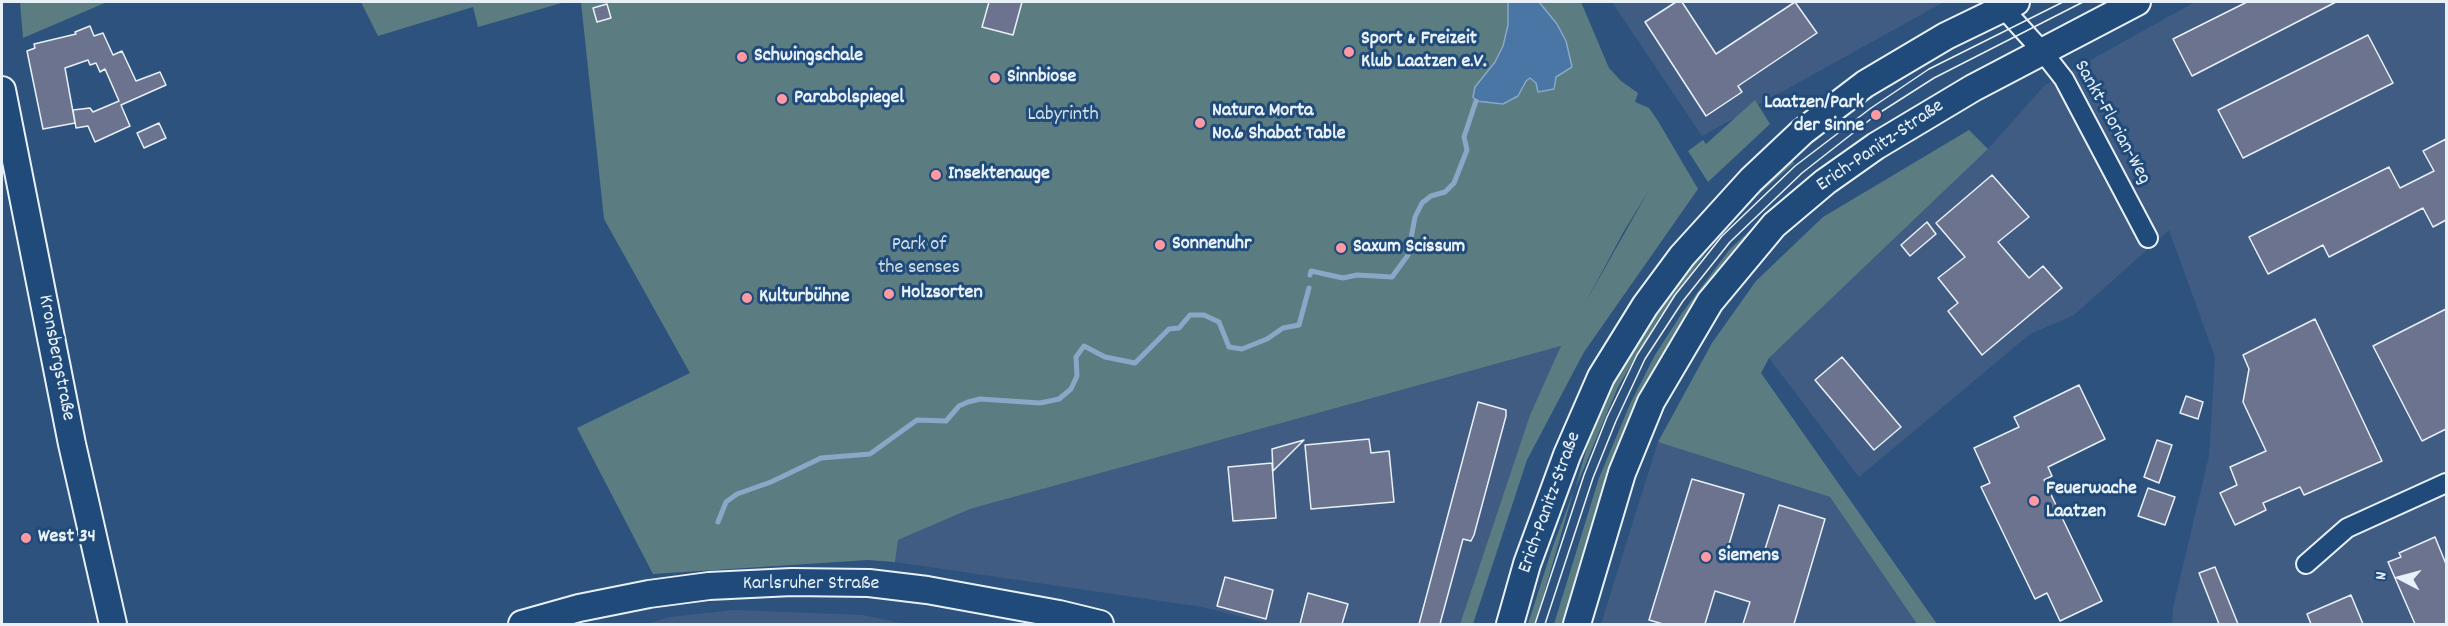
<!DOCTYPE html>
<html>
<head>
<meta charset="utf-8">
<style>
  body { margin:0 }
  #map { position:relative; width:2448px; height:626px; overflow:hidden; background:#2e527e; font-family:Dekko,sans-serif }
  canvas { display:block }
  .frame { position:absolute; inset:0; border:3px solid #e8f1f8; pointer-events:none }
  .north { position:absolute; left:2370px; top:548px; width:60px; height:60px; -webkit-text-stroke:4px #1f4a7a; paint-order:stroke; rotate:276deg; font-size:16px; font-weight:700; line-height:24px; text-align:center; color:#e8f1f8 }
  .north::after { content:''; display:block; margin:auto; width:21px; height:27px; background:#e8f1f8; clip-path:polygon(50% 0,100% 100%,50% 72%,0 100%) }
</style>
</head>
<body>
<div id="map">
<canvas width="2448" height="626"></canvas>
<div class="frame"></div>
<div class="north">N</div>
</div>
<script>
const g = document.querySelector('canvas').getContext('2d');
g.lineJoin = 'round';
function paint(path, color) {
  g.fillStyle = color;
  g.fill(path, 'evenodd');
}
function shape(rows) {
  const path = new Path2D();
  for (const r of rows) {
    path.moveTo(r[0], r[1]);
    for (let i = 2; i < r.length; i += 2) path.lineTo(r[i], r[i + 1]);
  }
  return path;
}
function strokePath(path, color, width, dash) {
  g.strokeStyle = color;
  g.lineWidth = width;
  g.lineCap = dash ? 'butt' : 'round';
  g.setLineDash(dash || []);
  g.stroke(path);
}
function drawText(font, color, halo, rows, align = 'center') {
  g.font = font + ' Dekko,sans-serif';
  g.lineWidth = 6;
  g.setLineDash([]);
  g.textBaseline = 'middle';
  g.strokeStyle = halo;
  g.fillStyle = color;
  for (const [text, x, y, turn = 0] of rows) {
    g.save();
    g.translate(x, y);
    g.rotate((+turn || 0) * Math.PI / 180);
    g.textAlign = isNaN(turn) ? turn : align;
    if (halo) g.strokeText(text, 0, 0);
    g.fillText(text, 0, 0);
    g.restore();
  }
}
paint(shape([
  [1612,2,1944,2,1702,136],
  [2195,2,2446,2,2446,624,2172,624,2173,608,2209,456,2215,357,2169,230,2074,315,2030,334,1859,477,1769,358,1988,149,2044,86],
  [1562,346,1530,415,1460,624,1270,624,1202,607,895,562,898,540,970,509],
  [1658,442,1830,497,1917,624,1601,624],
  [735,610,863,615,905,624,647,624,670,617]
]), '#415c83');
paint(shape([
  [20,2,107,2,23,38],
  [361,2,565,2,478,27,473,7,378,36],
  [581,2,1581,2,1609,68,1621,81,1638,93,1635,102,1649,108,1658,121,1698,189,1584,352,1527,460,1473,624,1460,624,1530,415,1561,346,970,509,898,540,895,562,868,560,653,574,577,428,690,373,604,219],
  [1649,190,1584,305,1624,231],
  [1755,100,1770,124,1708,182,1688,151,1703,140,1706,144],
  [1969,130,1988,149,1769,358,1761,373,1937,624,1917,624,1830,497,1658,442,1712,343,1756,281,1823,217],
  [1790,157,1794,163,1757,196,1707,251,1659,318,1618,387,1575,489,1594,423,1634,345,1655,312,1701,248],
  [1808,177,1809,180,1698,301,1680,327,1664,356,1567,624,1554,624,1599,478,1630,404,1655,355,1682,313,1730,249],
  [1574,490,1535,624,1528,624,1552,549]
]), '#5b7d81');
const water = shape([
  [1508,2,1539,2,1557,24,1566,41,1572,67,1556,77,1554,89,1538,92,1536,83,1530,78,1526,81,1518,96,1503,104,1476,101,1473,97,1475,87,1495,62,1503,46,1508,25,1508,2]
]);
paint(water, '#4a76a5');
strokePath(water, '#89a7c6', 1.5);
strokePath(shape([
  [1310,275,1311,271,1343,278,1357,275,1392,277,1408,255,1415,217,1422,203,1431,196,1445,192,1454,183,1467,150,1464,137,1476,101],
  [718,522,726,502,737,494,771,482,821,458,870,454,917,420,946,421,959,406,968,402,980,399,1040,403,1059,399,1071,389,1077,376,1076,357,1084,346,1105,357,1135,363,1169,329,1179,328,1190,315,1204,315,1219,322,1229,347,1242,349,1267,339,1283,328,1299,325,1309,288]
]), '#89a7c6', 5);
const building = shape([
  [989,2,1022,2,1013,35,982,27,989,2],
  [1676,2,1682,2,1716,54,1795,2,1817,33,1738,86,1742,92,1706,116,1645,22,1676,2],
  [2247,2,2336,2,2192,76,2173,39,2247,2],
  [607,4,611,18,597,22,593,8,607,4],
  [90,26,94,36,103,33,113,55,122,51,136,81,160,72,166,85,121,105,130,126,95,142,88,126,76,128,73,110,90,108,93,112,119,101,105,69,100,72,96,63,90,65,88,60,65,68,75,123,43,129,27,51,35,48,34,44,76,34,75,32,90,26],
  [2368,35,2393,83,2243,158,2218,110,2368,35],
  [159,123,166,138,144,148,137,133,159,123],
  [2446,139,2446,220,2433,227,2423,208,2329,257,2323,245,2268,274,2249,237,2389,167,2400,188,2434,171,2423,151,2446,139],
  [1992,175,2029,217,1998,242,2029,278,2043,266,2062,288,1982,355,1948,311,1958,303,1938,278,1965,257,1936,223,1992,175],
  [1927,222,1936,234,1910,256,1901,245,1927,222],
  [2446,309,2446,429,2422,441,2373,346,2446,309],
  [2315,319,2382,461,2304,495,2300,487,2263,503,2266,510,2235,525,2220,493,2237,485,2230,467,2266,451,2243,402,2249,369,2243,355,2315,319],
  [1842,357,1901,427,1874,450,1815,380,1842,357],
  [2079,385,2105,439,2048,467,2052,476,2044,480,2102,601,2060,621,2047,593,2035,599,1981,487,1990,483,1974,448,2019,427,2014,417,2079,385],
  [2186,396,2203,402,2198,419,2180,413,2186,396],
  [1478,402,1506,410,1506,416,1474,535,1471,541,1463,539,1440,624,1419,624,1478,402],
  [1369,439,1371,453,1389,451,1394,502,1311,509,1305,445,1369,439],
  [1304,440,1273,471,1272,449,1304,440],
  [2157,440,2172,445,2159,483,2144,477,2157,440],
  [1272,463,1276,518,1233,521,1228,467,1272,463],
  [1692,479,1744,494,1727,551,1761,562,1779,505,1825,519,1794,624,1743,624,1750,602,1715,591,1705,624,1663,624,1649,620,1692,479],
  [2148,488,2175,497,2165,525,2138,516,2148,488],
  [2435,537,2446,564,2446,624,2415,624,2388,562,2401,557,2399,553,2435,537],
  [2215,567,2238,624,2219,624,2199,573,2215,567],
  [1225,577,1273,590,1266,619,1217,606,1225,577],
  [1308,593,1348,604,1342,624,1300,624,1308,593],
  [2351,595,2363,624,2311,624,2307,614,2351,595]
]);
paint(building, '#6c738f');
strokePath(building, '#e8f1f8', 1.5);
const street = shape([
  [2003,8,2042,51,2064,79,2148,238],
  [2306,564,2347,528,2446,483]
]);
const secondary = shape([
  [2,90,72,444,113,624],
  [522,624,579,608,649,594,709,586,792,582,869,583,927,590,1059,614,1100,624],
  [1510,624,1527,564,1567,455,1601,377,1645,306,1682,256,1751,180,1802,132,1865,84,1946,36,2016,2],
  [1577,624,1622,473,1651,402,1710,302,1774,225,1825,182,1876,146,1973,88,2137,2]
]);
strokePath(street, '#e8f1f8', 22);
strokePath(secondary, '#e8f1f8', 30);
strokePath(street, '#1f4a7a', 18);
strokePath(secondary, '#1f4a7a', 26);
strokePath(shape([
  [1535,624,1584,475,1607,417,1637,355,1675,295,1722,236,1795,166,1871,108,1929,69,2063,2],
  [1545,624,1593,478,1616,421,1645,359,1683,301,1730,242,1802,173,1876,115,1934,78,2083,2]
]), '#e8f1f8', 1.5);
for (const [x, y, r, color] of [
  [1349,52,6,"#ff9aa2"],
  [742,57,6,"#ff9aa2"],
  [995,78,6,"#ff9aa2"],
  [782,99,6,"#ff9aa2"],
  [1876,115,6,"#ff9aa2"],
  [1200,123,6,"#ff9aa2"],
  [936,175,6,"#ff9aa2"],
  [1160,245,6,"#ff9aa2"],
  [1341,248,6,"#ff9aa2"],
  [889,294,6,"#ff9aa2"],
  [747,298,6,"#ff9aa2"],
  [2034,501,6,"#ff9aa2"],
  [26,538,6,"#ff9aa2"],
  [1706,557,6,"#ff9aa2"]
]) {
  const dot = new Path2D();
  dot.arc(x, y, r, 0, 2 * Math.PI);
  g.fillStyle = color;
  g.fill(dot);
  strokePath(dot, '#1f4a7a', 2);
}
drawText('bold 20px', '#e8f1f8', '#1f4a7a', [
  ["Sport & Freizeit",1361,40],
  ["Klub Laatzen e.V.",1361,63],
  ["Schwingschale",754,57],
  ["Sinnbiose",1007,78],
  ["Parabolspiegel",794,99],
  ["Laatzen/Park",1864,104,"right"],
  ["der Sinne",1864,127,"right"],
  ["Natura Morta",1212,112],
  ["No.6 Shabat Table",1212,135],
  ["Insektenauge",948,175],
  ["Sonnenuhr",1172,245],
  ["Saxum Scissum",1353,248],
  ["Holzsorten",901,294],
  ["Kulturbühne",759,298],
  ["Feuerwache",2046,490],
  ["Laatzen",2046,513],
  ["West 34",38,538],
  ["Siemens",1718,557]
], 'left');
drawText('20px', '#d3e0e6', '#1f4a7a', [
  ["Labyrinth",1063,116],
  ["Park of",919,246],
  ["the senses",919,269]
]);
drawText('20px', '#e8f1f8', '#1f4a7a', [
  ["Sankt-Florian-Weg",2111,123,61],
  ["Erich-Panitz-Straße",1881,147,-34],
  ["Kronsbergstraße",55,358,79],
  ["Erich-Panitz-Straße",1551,503,-70],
  ["Karlsruher Straße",811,585]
]);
</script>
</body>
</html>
